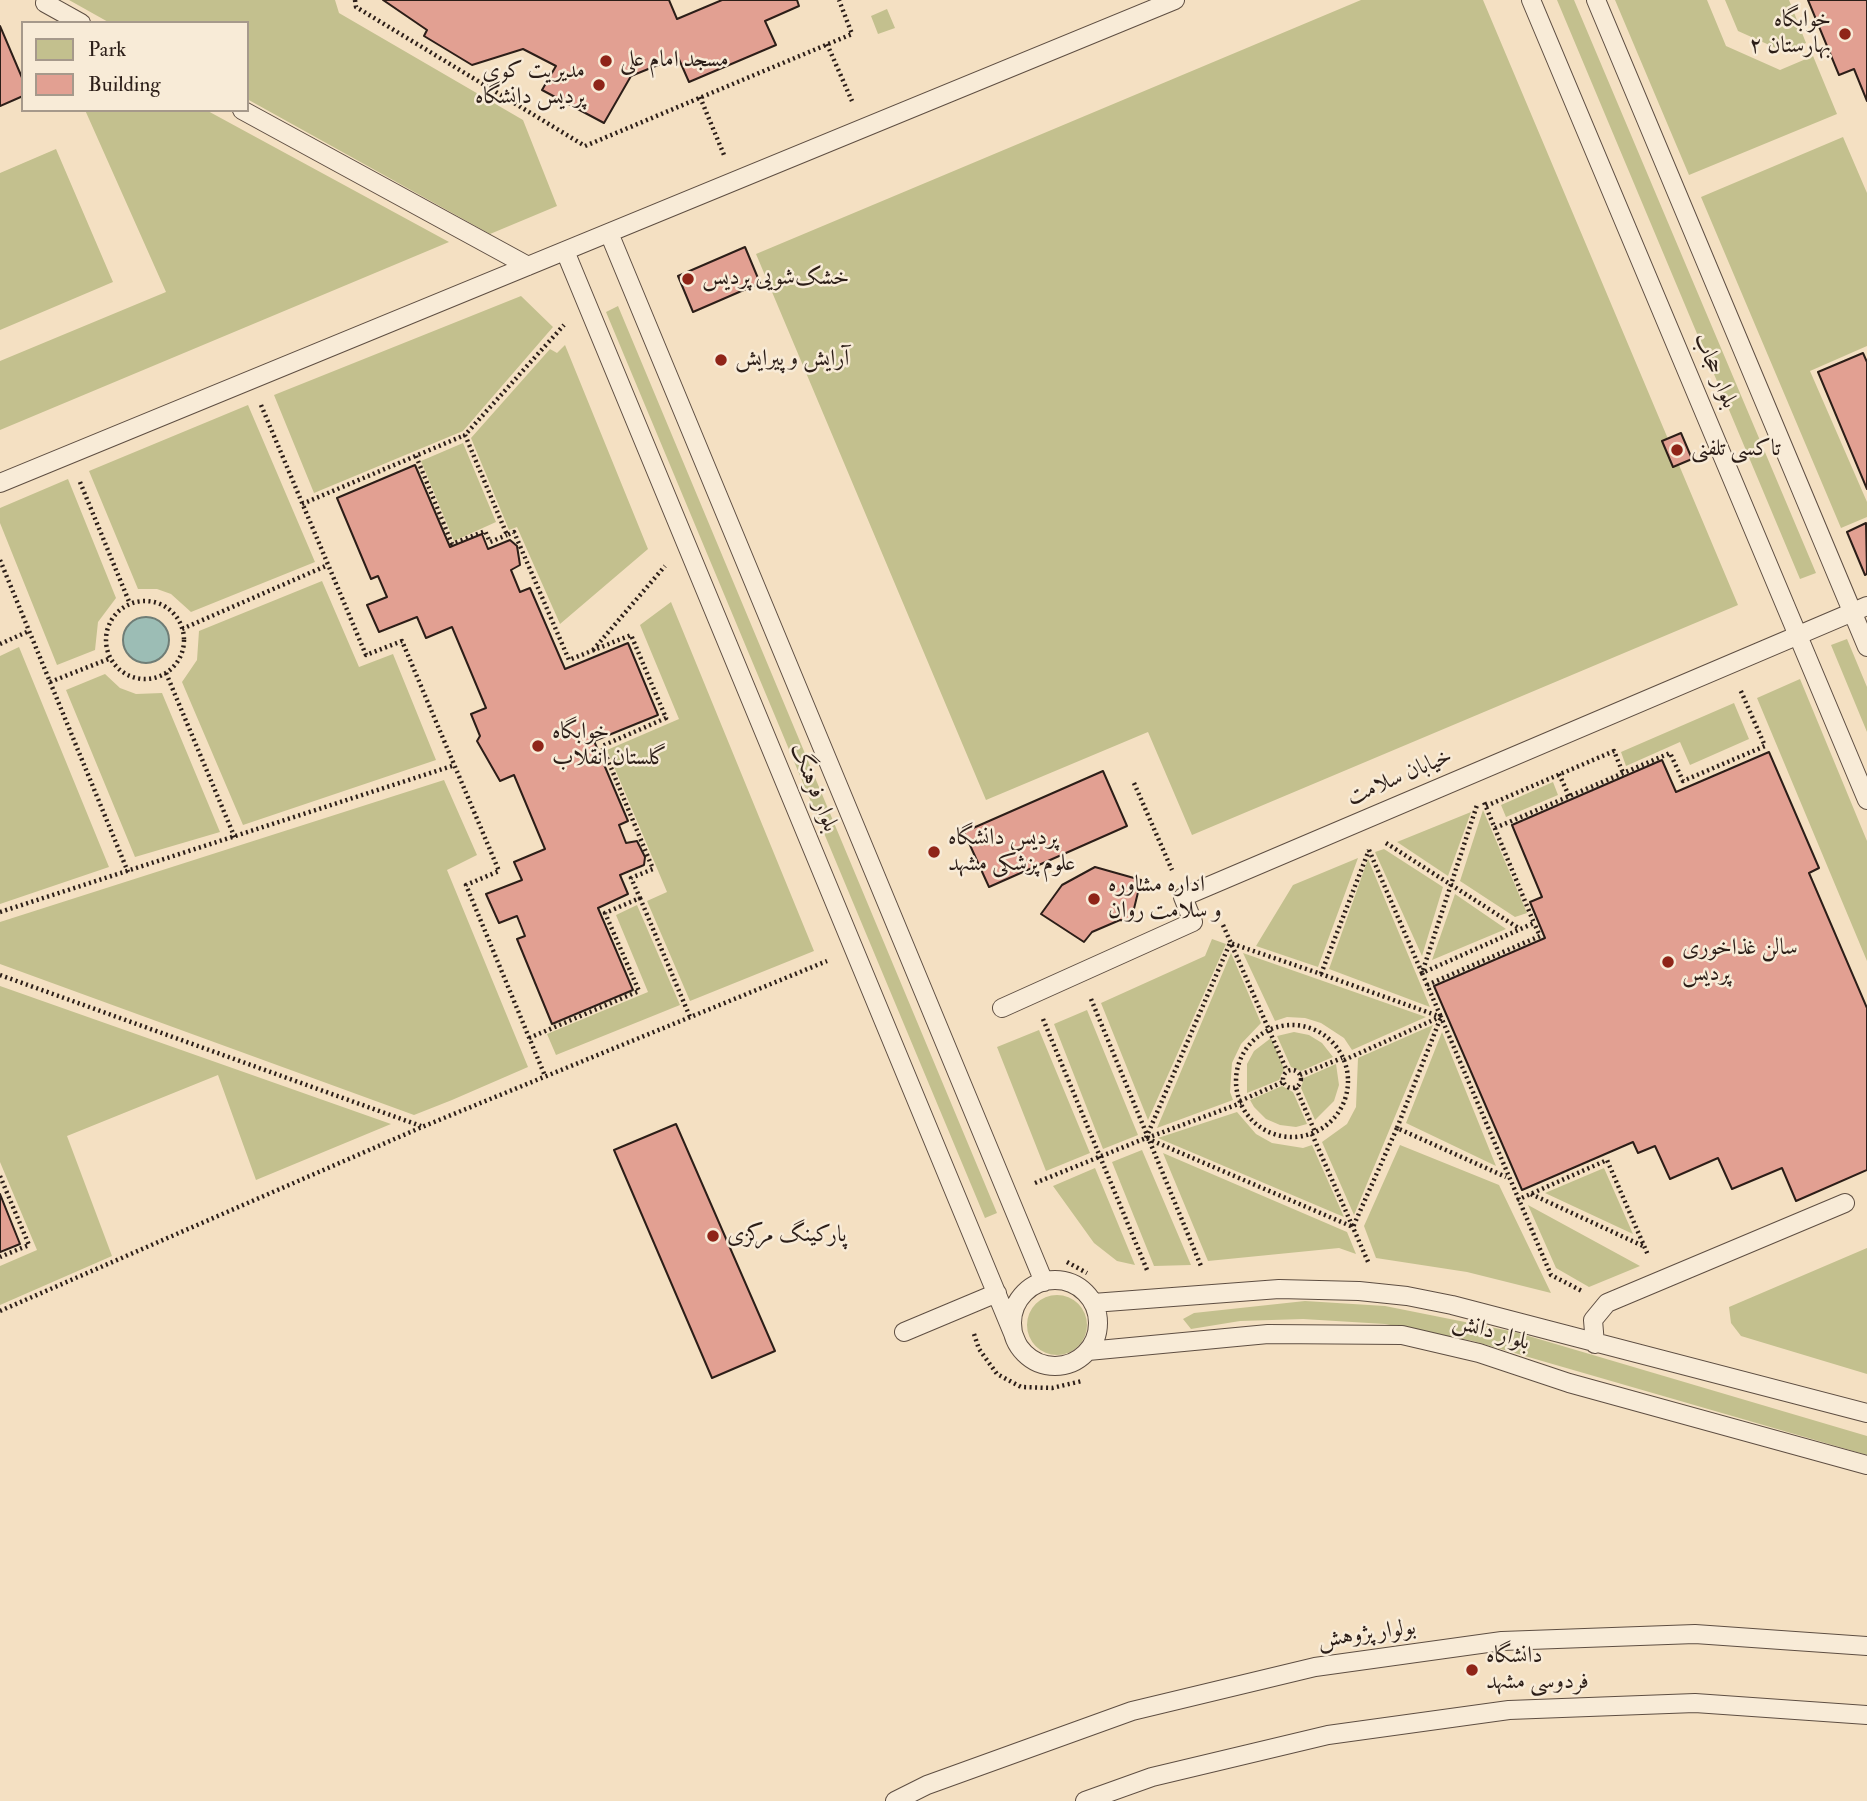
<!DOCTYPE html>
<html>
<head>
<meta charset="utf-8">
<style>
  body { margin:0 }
  #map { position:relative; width:1867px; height:1801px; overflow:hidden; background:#f4e0c2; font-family:"IM FELL Double Pica",serif }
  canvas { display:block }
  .legend { position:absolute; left:21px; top:21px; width:228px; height:91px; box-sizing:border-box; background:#f8ebd7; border:2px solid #a6998b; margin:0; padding:9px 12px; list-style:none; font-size:21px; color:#2c1e18 }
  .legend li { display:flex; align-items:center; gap:14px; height:35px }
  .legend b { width:35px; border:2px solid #a6998b }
</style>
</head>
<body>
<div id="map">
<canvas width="1867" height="1801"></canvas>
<ul class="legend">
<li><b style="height:19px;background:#c3c08e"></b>Park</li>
<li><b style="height:19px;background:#e2a092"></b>Building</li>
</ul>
</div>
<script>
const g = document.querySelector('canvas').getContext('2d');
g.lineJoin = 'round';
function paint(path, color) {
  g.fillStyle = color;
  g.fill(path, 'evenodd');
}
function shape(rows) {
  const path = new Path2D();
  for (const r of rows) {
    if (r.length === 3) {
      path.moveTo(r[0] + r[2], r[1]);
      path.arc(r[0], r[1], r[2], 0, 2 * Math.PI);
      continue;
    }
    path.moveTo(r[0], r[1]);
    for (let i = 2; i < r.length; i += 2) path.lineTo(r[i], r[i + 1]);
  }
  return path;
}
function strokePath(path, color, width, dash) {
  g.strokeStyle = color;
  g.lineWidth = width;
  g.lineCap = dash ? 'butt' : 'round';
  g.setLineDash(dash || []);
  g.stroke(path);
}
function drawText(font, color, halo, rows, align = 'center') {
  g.font = font + ' "IM FELL Double Pica",Amiri,serif';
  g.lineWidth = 5;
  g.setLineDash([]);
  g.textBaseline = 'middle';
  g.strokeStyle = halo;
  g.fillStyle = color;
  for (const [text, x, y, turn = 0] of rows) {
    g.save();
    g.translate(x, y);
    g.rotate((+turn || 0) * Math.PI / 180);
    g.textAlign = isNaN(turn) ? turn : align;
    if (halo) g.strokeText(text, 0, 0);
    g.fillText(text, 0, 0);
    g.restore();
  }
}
paint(shape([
  [69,0,335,0,339,13,523,120,557,206,490,234,247,99,247,23,110,23],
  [1361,0,1483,0,1738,605,1192,835,1148,732,986,800,756,254],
  [1557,0,1574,0,1816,573,1800,579],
  [1615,0,1707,0,1726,46,1780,70,1813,56,1837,114,1689,175],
  [1725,0,1789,0,1806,43,1785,52,1738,31],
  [887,9,895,28,878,34,871,16],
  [85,110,206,110,449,242,0,430,0,361,166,292],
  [1843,137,1867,193,1867,346,1810,371,1867,502,1867,517,1841,528,1701,197],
  [56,149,113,282,0,330,0,173],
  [521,296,553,327,463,431,314,493,274,395],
  [618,306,997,1213,985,1218,606,312],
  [565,345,648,549,560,624,517,527,509,530,471,438,550,349,557,353],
  [248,405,315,562,191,612,171,594,157,589,138,589,89,471],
  [463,443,496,522,454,541,421,461],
  [68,479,116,598,98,622,95,650,57,665,0,523,0,508],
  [322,581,359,667,393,654,436,760,243,825,182,682,197,660,199,631],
  [671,602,814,951,690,1001,647,901,667,892,607,750,679,719,640,625],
  [1847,639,1867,687,1867,732,1831,645],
  [19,647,109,867,0,904,0,656],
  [105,674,120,688,136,694,162,693,220,832,135,857,66,690],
  [1800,679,1867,841,1867,961,1757,698],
  [1734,703,1749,739,1690,765,1680,742,1626,766,1621,752],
  [444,780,477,855,447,870,528,1067,452,1100,414,1115,0,964,0,922],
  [1553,782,1558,795,1506,817,1501,805],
  [1483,810,1527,913,1515,917,1460,881],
  [1471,812,1448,876,1397,842],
  [1384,849,1443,887,1422,956,1375,852],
  [1358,858,1318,967,1256,946,1293,885],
  [1368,859,1430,1007,1329,969],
  [1455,894,1506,929,1432,960],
  [637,905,680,1005,556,1055,547,1034,648,992,616,915],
  [1212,939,1226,944,1148,1120,1101,1003,1205,956],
  [1231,953,1261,1023,1241,1044,1232,1063,1230,1092,1233,1100,1157,1128],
  [1243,953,1426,1017,1352,1050,1344,1038,1321,1023,1305,1018,1287,1017,1275,1021],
  [0,986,391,1124,256,1180,218,1075,67,1136,112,1256,0,1305,0,1266,37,1250,0,1162],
  [1087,1010,1138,1135,1103,1149,1054,1024],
  [1433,1025,1354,1215,1322,1142,1347,1124,1356,1107,1358,1058],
  [1039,1030,1090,1153,1046,1171,997,1047],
  [1294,1032,1309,1035,1322,1043,1333,1057,1301,1071,1291,1067,1277,1036],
  [1442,1032,1496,1166,1406,1123],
  [1271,1038,1284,1069,1279,1080,1247,1093,1247,1064,1254,1051],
  [1336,1064,1339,1085,1334,1101,1315,1120,1301,1088,1304,1078],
  [1282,1086,1293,1092,1307,1124,1296,1127,1280,1125,1266,1119,1254,1107,1250,1100],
  [1237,1112,1256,1134,1272,1143,1303,1148,1312,1145,1344,1217,1158,1138],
  [1400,1145,1499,1185,1551,1293,1467,1272,1376,1258,1364,1226],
  [1142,1150,1191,1265,1154,1266,1112,1162],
  [1163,1153,1347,1232,1356,1254,1339,1248,1208,1261],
  [1095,1168,1135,1265,1117,1261,1094,1243,1053,1186],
  [1604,1168,1633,1234,1545,1193],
  [1528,1205,1640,1266,1589,1287,1556,1268],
  [1867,1248,1867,1374,1741,1336,1731,1323,1729,1307],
  [1057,1325,30],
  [1305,1301,1385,1306,1515,1332,1867,1436,1867,1455,1473,1341,1385,1324,1303,1319,1240,1321,1191,1329,1183,1319,1194,1313]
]), '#c3c08e');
const water = shape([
  [146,640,23]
]);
paint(water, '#9cbdb5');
strokePath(water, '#6f7d76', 2);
const building = shape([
  [383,0,669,0,677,19,722,0,797,0,799,6,765,21,776,45,689,82,678,57,631,76,604,123,542,90,556,66,523,49,472,65,424,36,427,30,383,0],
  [1808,0,1867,0,1867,101,1854,69,1839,75,1808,0],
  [0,26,23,80,23,96,0,106,0,26],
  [745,247,760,283,693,312,678,276,745,247],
  [1863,353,1867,362,1867,489,1818,372,1863,353],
  [1681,433,1692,459,1673,467,1662,441,1681,433],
  [415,465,450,547,482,534,488,549,510,540,517,546,520,565,511,570,520,592,530,588,565,669,628,643,658,715,594,741,628,821,619,825,626,843,637,841,645,857,644,865,620,875,628,894,598,908,633,990,552,1024,517,939,525,936,517,916,499,923,486,894,522,880,514,862,545,849,514,775,500,781,477,741,480,736,471,714,486,708,452,627,426,638,417,617,379,632,367,605,387,597,378,576,371,579,337,498,415,465],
  [1866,523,1867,574,1865,575,1847,532,1866,523],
  [1769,752,1819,868,1809,873,1867,1008,1867,1170,1796,1201,1782,1168,1732,1189,1718,1158,1670,1179,1655,1146,1638,1153,1633,1142,1522,1190,1434,986,1545,938,1530,902,1542,897,1512,825,1662,760,1676,792,1769,752],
  [1103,771,1127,826,989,887,964,832,1103,771],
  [1095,867,1141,880,1131,921,1120,920,1092,932,1084,942,1041,914,1062,885,1095,867],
  [676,1124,775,1351,712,1378,614,1150,676,1124],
  [0,1194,20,1244,0,1252,0,1194]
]);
paint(building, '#e2a092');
strokePath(building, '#2c1e18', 2);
const lane = shape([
  [1531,0,1867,800],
  [1596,0,1867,647],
  [45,3,81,23],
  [242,110,528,266],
  [609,233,1044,1282],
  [565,251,1017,1343],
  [0,483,1175,0],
  [1002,1008,1193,922,1183,897,1867,606],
  [1055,1323,43],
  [1093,1303,1279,1289,1359,1291,1407,1296,1452,1305,1867,1413],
  [904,1332,997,1293],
  [1595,1344,1593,1320,1607,1303,1845,1203],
  [1088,1351,1268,1334,1402,1335,1479,1353,1569,1383,1867,1465],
  [895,1801,927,1785,1132,1711,1315,1667,1502,1641,1695,1634,1867,1646],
  [1085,1801,1152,1777,1328,1735,1509,1710,1695,1703,1867,1715]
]);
strokePath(lane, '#5e4e42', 20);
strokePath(shape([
  [355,0,356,7,585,146,852,34,839,0],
  [827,44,852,101],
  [700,97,724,155],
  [261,405,366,655,402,641,499,871,466,885,545,1076],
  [416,456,452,544,485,531,490,542,507,535],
  [80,482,130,604],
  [302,504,465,435],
  [0,560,128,872],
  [145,640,39],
  [182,629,328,565],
  [0,644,29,631],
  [593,650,665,566],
  [166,673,235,838],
  [50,682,111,658],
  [1559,774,1569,796],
  [1134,783,1172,870],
  [1486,806,1614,751,1623,773],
  [1495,828,1670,753,1683,781,1765,746,1740,689],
  [1386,843,1520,929],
  [1369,850,1422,973,1534,923,1484,802],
  [640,898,690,1017],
  [0,912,455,765],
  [1223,925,1287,1071],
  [1321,974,1369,850],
  [0,975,421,1126],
  [1427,985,1540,936,1534,923],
  [1091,999,1201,1266],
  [1043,1019,1147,1270],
  [1292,1081,56],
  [529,1038,639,991,605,913,640,898,631,878,653,869,602,746,666,718,631,635,569,660,514,532,507,535,465,435,564,325],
  [1344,1060,1440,1017],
  [1292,1079,9],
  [1300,1075,1342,1058],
  [1296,1088,1315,1132],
  [1240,1101,1283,1082],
  [1397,1128,1441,1017,1422,973,1477,805],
  [1312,1134,1369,1264],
  [1146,1138,1230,943,1321,974,1441,1017,1551,1275,1582,1291],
  [1147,1138,1241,1103],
  [0,1176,29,1245,0,1257],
  [1035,1183,1146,1138,1353,1227,1397,1128,1506,1177],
  [1531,1194,1643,1246],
  [1517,1200,1607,1160,1648,1255],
  [1067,1262,1087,1273],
  [0,1311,422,1127,827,961],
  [974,1334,979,1349,997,1374,1021,1387,1052,1388,1082,1381]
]), '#2c1e18', 4.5, [2, 3.5]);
strokePath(lane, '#f8ebd7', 18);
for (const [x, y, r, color] of [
  [1845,34,7,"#8f2418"],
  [606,61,7,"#8f2418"],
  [599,85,7,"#8f2418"],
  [688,279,7,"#8f2418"],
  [721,360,7,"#8f2418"],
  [1677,450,7,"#8f2418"],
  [538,746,7,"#8f2418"],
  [934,852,7,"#8f2418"],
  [1094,899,7,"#8f2418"],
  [1668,962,7,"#8f2418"],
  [713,1236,7,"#8f2418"],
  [1472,1670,7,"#8f2418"]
]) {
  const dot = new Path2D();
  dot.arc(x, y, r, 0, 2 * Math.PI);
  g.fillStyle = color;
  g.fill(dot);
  strokePath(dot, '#f8ebd7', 2.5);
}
drawText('23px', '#2c1e18', '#f8ebd7', [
  ["خوابگاه",1831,21,"right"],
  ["بهارستان ۲",1831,47,"right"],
  ["مسجد امام علی",620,61],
  ["مدیریت کوی",585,72,"right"],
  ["پردیس دانشگاه",585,98,"right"],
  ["خشک‌شویی پردیس",702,279],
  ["آرایش و پیرایش",735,360],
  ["تاکسی تلفنی",1691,450],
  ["خوابگاه",552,733],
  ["گلستان انقلاب",552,759],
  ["پردیس دانشگاه",948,839],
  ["علوم پزشکی مشهد",948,865],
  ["اداره مشاوره",1108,886],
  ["و سلامت روان",1108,912],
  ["سالن غذاخوری",1682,949],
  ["پردیس",1682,975],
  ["پارکینگ مرکزی",727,1236],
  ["دانشگاه",1486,1657],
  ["فردوسی مشهد",1486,1683]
], 'left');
drawText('23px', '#2c1e18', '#f8ebd7', [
  ["بلوار حجاب",1714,371,67],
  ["خیابان سلامت",1400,778,-23],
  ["بلوار فرهنگ",813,788,68],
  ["بلوار دانش",1491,1333,17],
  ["بولوار پژوهش",1367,1635,-8]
]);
</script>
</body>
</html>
